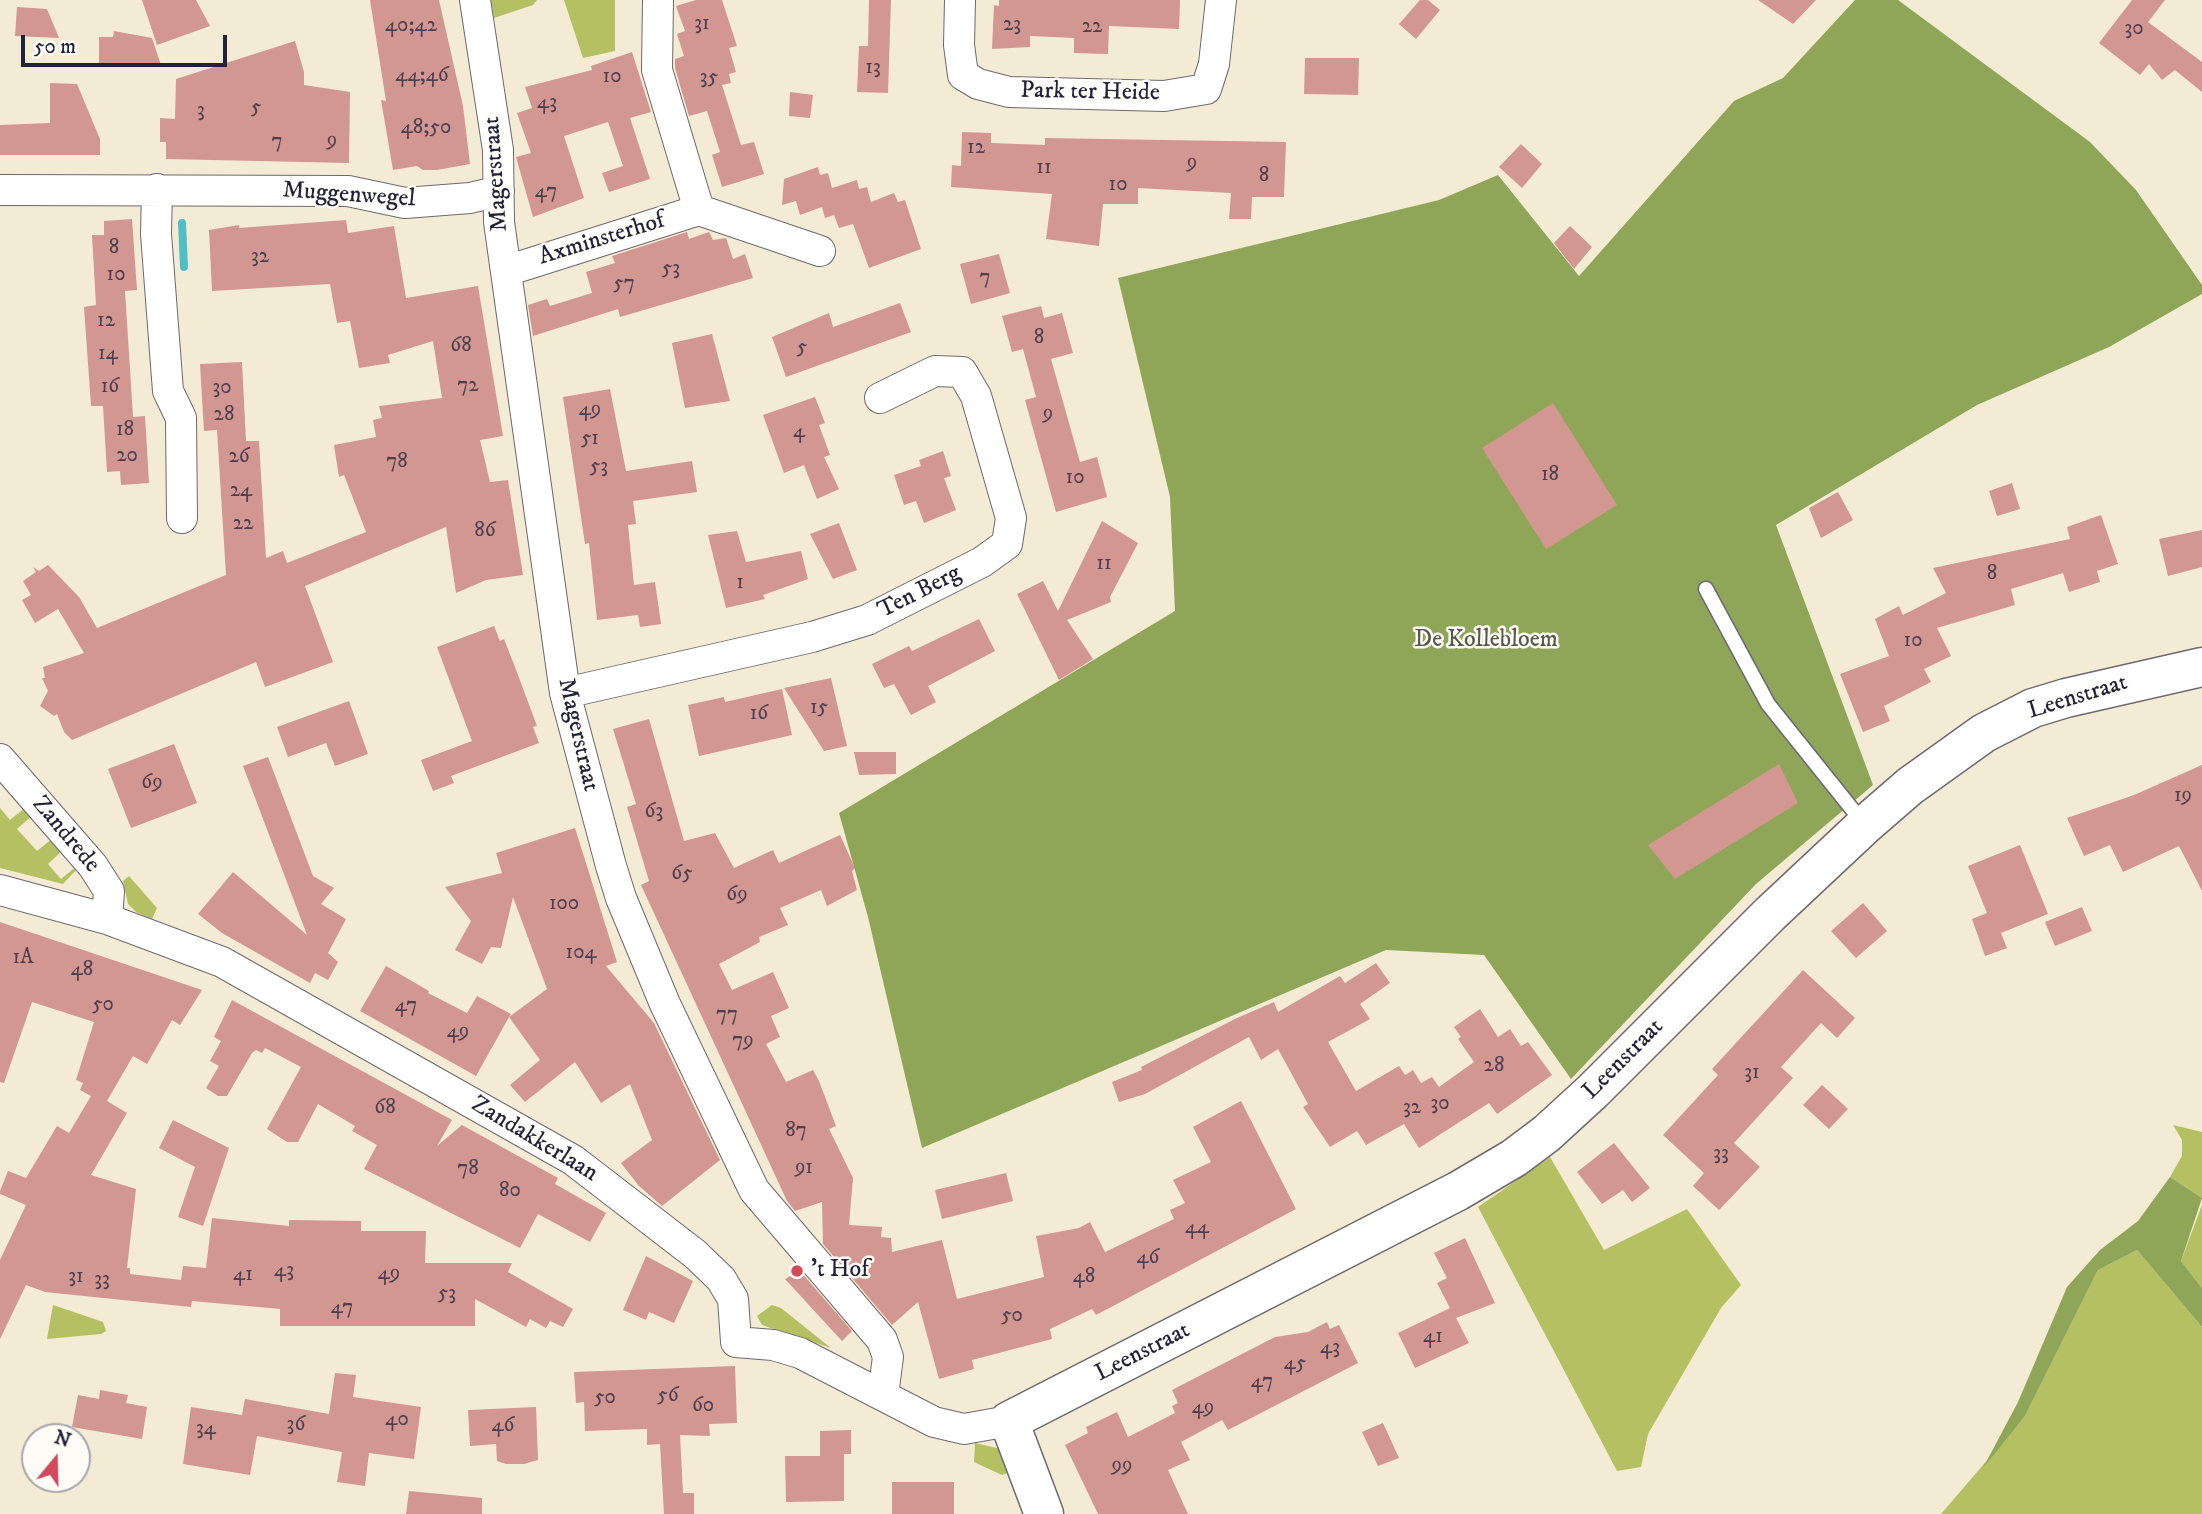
<!DOCTYPE html>
<html>
<head>
<meta charset="utf-8">
<style>
  body { margin:0 }
  #map { position:relative; width:2202px; height:1514px; overflow:hidden; background:#f4ebd5; font-family:"IM FELL DW Pica",serif }
  canvas { display:block }
  .north { position:absolute; left:21px; top:1423px; width:70px; height:70px; box-sizing:border-box; background:#fdfcf7; border:2px solid #a5a5ac; border-radius:50%; rotate:19deg; font-size:19px; font-weight:700; line-height:28px; text-align:center; color:#22223b }
  .north::after { content:''; display:block; margin:auto; width:24px; height:32px; background:#d1495b; clip-path:polygon(50% 0,100% 100%,50% 72%,0 100%) }
  .scale { position:absolute; left:21px; top:35px; width:206px; height:32px; box-sizing:border-box; border:4px solid #22223b; border-top:0; padding-left:9px; font-size:21px; line-height:24px; white-space:nowrap; color:#22223b; -webkit-text-stroke:5px #fdfcf7; paint-order:stroke }
</style>
</head>
<body>
<div id="map">
<canvas width="2202" height="1514"></canvas>
<div class="north">N</div>
<div class="scale">50 m</div>
</div>
<script>
const g = document.querySelector('canvas').getContext('2d');
g.lineJoin = 'round';
function paint(path, color) {
  g.fillStyle = color;
  g.fill(path, 'evenodd');
}
function shape(rows) {
  const path = new Path2D();
  for (const r of rows) {
    path.moveTo(r[0], r[1]);
    for (let i = 2; i < r.length; i += 2) path.lineTo(r[i], r[i + 1]);
  }
  return path;
}
function strokePath(path, color, width, dash) {
  g.strokeStyle = color;
  g.lineWidth = width;
  g.lineCap = dash ? 'butt' : 'round';
  g.setLineDash(dash || []);
  g.stroke(path);
}
function drawText(font, color, halo, rows, align = 'center') {
  g.font = font + ' "IM FELL DW Pica",serif';
  g.lineWidth = 5;
  g.setLineDash([]);
  g.textBaseline = 'middle';
  g.strokeStyle = halo;
  g.fillStyle = color;
  for (const [text, x, y, turn = 0] of rows) {
    g.save();
    g.translate(x, y);
    g.rotate((+turn || 0) * Math.PI / 180);
    g.textAlign = isNaN(turn) ? turn : align;
    if (halo) g.strokeText(text, 0, 0);
    g.fillText(text, 0, 0);
    g.restore();
  }
}
paint(shape([
  [491,0,537,0,533,5,494,18],
  [564,0,615,0,615,51,583,58],
  [26,807,33,815,17,829,37,851,53,838,63,850,48,864,61,879,77,866,78,868,63,884,0,868,0,808,10,820],
  [129,876,157,908,152,919,136,912,128,904,123,881],
  [2173,1125,2202,1132,2202,1198,2170,1177,2182,1156,2182,1140],
  [1550,1157,1604,1250,1687,1209,1741,1285,1721,1308,1648,1434,1641,1467,1617,1471,1478,1207],
  [2202,1205,2202,1288,2181,1261],
  [2137,1250,2202,1327,2202,1514,1941,1514,2025,1416,2098,1270],
  [53,1305,103,1322,106,1331,101,1334,47,1339],
  [772,1305,781,1308,831,1348,762,1325,757,1316],
  [975,1443,1001,1449,1014,1471,1002,1475,974,1462]
]), '#b4c062');
paint(shape([
  [1855,0,1898,0,2090,142,2136,190,2202,285,2202,294,2109,347,1977,405,1776,525,1873,785,1756,884,1571,1079,1484,955,1386,950,922,1148,868,917,839,813,1175,611,1170,497,1118,278,1439,200,1498,175,1579,276,1734,101,1783,78],
  [2170,1177,2202,1198,2181,1261,2202,1288,2202,1327,2137,1250,2098,1270,2025,1416,1983,1468,2018,1402,2067,1287,2100,1250,2138,1221]
]), '#8fa658');
strokePath(shape([
  [182,223,184,267]
]), '#50bec5', 8);
paint(shape([
  [142,0,196,0,210,26,157,45],
  [370,0,439,0,463,106,470,164,437,170,423,170,417,166,393,170,381,100,386,101],
  [696,0,722,0,737,46,729,48,736,72,729,74,731,83,722,85,741,145,754,142,764,174,722,187,712,155,720,152,707,111,689,116,675,68,675,59,684,56,677,34,685,31,676,6],
  [869,0,891,0,888,93,857,92,859,46,868,46],
  [999,0,1180,0,1179,29,1109,26,1108,54,1074,53,1074,38,1030,36,1030,47,992,49,994,5,999,6],
  [1420,0,1428,0,1440,10,1416,39,1399,24],
  [1758,0,1816,0,1793,24],
  [2132,0,2165,0,2148,22,2202,62,2202,92,2175,70,2162,80,2149,64,2140,75,2099,43],
  [17,7,47,9,59,38,15,36],
  [114,31,152,38,161,65,99,66,99,37,113,37],
  [295,41,304,72,304,85,350,92,349,163,166,159,166,142,160,142,160,118,175,119,176,79],
  [632,52,651,112,630,118,650,179,609,192,602,173,623,166,608,122,564,136,584,198,533,217,516,157,531,153,517,113,532,108,525,87,592,70,591,66],
  [1305,58,1359,58,1358,95,1304,94],
  [50,83,77,84,100,139,100,155,0,155,0,125,50,123],
  [790,92,813,95,810,118,789,116],
  [962,132,991,133,991,143,1045,145,1045,138,1286,142,1284,197,1252,197,1251,219,1229,219,1231,193,1138,188,1138,204,1103,204,1099,246,1046,239,1052,194,951,187,952,165,961,166],
  [1521,144,1542,164,1522,188,1499,167],
  [818,167,820,175,828,173,832,188,857,180,859,189,867,187,871,202,894,193,898,202,905,200,921,249,869,268,853,224,839,228,834,215,825,218,822,207,800,215,796,201,782,205,784,179],
  [132,219,137,290,125,291,133,417,145,416,149,483,121,485,120,471,107,472,103,406,91,406,84,307,96,305,92,235,104,235,104,221],
  [346,220,348,233,394,226,406,298,478,286,503,436,480,440,490,482,508,480,523,575,486,580,456,593,446,527,305,586,333,662,265,687,256,662,72,740,64,732,57,714,54,716,40,706,48,691,42,678,45,678,43,667,84,653,58,609,35,623,22,600,31,595,23,581,36,572,33,567,39,571,48,565,79,597,97,628,226,575,217,430,204,431,200,364,242,362,246,441,259,441,266,558,283,551,287,563,366,532,344,475,339,477,334,445,376,437,373,420,382,418,379,406,442,398,433,341,388,355,390,363,359,368,350,321,337,323,330,284,212,291,209,230,239,225,239,228],
  [1570,226,1592,247,1574,269,1554,243],
  [687,232,689,239,709,232,713,240,726,238,733,259,745,254,753,278,620,317,618,309,533,336,528,305,547,299,550,306,592,293,586,272,615,263,612,256],
  [999,254,1010,293,971,304,960,264],
  [900,303,911,332,786,377,772,337,829,313,833,327],
  [1041,306,1044,318,1062,313,1073,353,1051,359,1080,462,1097,457,1107,497,1056,512,1025,400,1036,397,1023,349,1012,352,1002,316],
  [712,334,730,401,685,408,672,343],
  [610,389,626,471,692,461,697,492,633,501,636,524,628,525,634,585,655,582,661,624,640,627,638,615,597,620,589,543,585,544,563,397],
  [815,397,825,423,819,425,830,455,824,457,839,489,817,499,804,465,784,473,763,415],
  [1553,403,1617,505,1546,549,1482,448],
  [943,451,951,476,944,478,956,510,924,523,916,501,904,505,894,475,921,466,919,460],
  [2012,483,2020,509,1997,516,1989,491],
  [1838,492,1853,520,1821,538,1809,508],
  [2101,515,2118,564,2097,571,2100,582,2069,592,2063,573,2011,589,2015,605,1937,628,1951,656,1924,669,1931,682,1884,706,1890,721,1863,732,1840,674,1889,656,1875,619,1899,606,1903,615,1946,593,1933,568,2070,539,2067,527],
  [1102,521,1138,543,1110,597,1111,602,1067,620,1093,659,1059,680,1017,594,1043,581,1058,611],
  [839,523,857,570,833,579,810,534],
  [2202,530,2202,567,2168,576,2159,539],
  [737,531,746,562,801,551,808,579,763,595,765,599,726,608,708,535],
  [979,619,995,651,928,686,936,702,911,715,894,684,884,688,872,664,909,646,912,651],
  [494,626,500,641,504,639,515,667,537,726,533,727,539,743,451,776,454,783,433,791,421,760,472,741,437,647],
  [831,678,847,746,824,751,784,688],
  [782,689,792,735,699,756,688,705,724,697,725,702],
  [349,701,368,754,335,766,326,743,288,757,277,727],
  [649,719,684,841,715,833,734,868,773,850,779,863,840,835,855,868,852,871,857,890,827,906,821,890,780,908,788,925,759,937,760,942,719,964,732,990,773,972,789,1008,771,1016,780,1037,766,1044,786,1082,813,1070,819,1081,836,1126,829,1129,853,1178,849,1225,882,1227,881,1237,891,1238,892,1252,942,1240,957,1299,1044,1277,1036,1236,1079,1228,1090,1222,1105,1252,1174,1219,1170,1210,1185,1203,1173,1180,1211,1162,1193,1127,1241,1101,1296,1209,1096,1315,1092,1309,1050,1329,1052,1339,972,1360,974,1369,939,1379,918,1302,892,1325,823,1244,822,1202,795,1211,787,1201,641,885,649,881,627,807,636,804,613,729],
  [174,744,197,803,131,828,108,769],
  [854,752,896,752,896,774,859,775],
  [268,757,313,876,334,888,321,904,346,919,328,953,338,962,328,980,315,973,310,983,222,933,198,914,233,872,307,935,243,766],
  [1779,764,1798,803,1675,879,1648,845],
  [2202,765,2202,891,2179,846,2123,872,2110,845,2084,856,2067,818,2134,795],
  [575,828,617,962,606,966,654,1023,720,1160,662,1206,639,1186,621,1163,652,1140,630,1084,601,1103,575,1062,525,1102,510,1085,540,1060,509,1017,476,1076,360,1011,386,966,429,991,428,993,467,1013,477,996,511,1014,509,1017,547,989,513,897,501,948,491,947,482,964,455,950,471,921,445,887,502,873,496,853],
  [2020,845,2048,914,2001,933,2007,948,1985,956,1972,919,1987,913,1968,866],
  [1863,903,1887,931,1856,958,1831,931],
  [2082,907,2092,931,2055,946,2045,922],
  [0,922,202,990,180,1025,172,1020,147,1064,133,1056,107,1101,127,1113,91,1175,136,1189,127,1268,130,1268,130,1274,181,1280,183,1266,206,1268,212,1218,289,1226,289,1220,361,1221,361,1231,426,1231,425,1263,512,1263,508,1272,573,1309,563,1327,550,1321,546,1328,530,1319,526,1327,475,1299,475,1326,280,1326,280,1309,192,1301,191,1307,45,1292,26,1285,0,1339,0,1260,26,1205,0,1194,0,1191,8,1171,26,1178,57,1126,69,1133,91,1096,80,1090,83,1083,76,1080,94,1022,32,1002,4,1083,0,1082],
  [1376,963,1390,983,1360,1004,1370,1019,1328,1042,1356,1091,1399,1066,1405,1075,1413,1070,1421,1083,1432,1077,1439,1087,1474,1062,1458,1039,1461,1037,1454,1027,1480,1009,1498,1037,1510,1029,1521,1046,1528,1042,1552,1075,1497,1114,1489,1103,1419,1148,1404,1124,1366,1145,1357,1131,1330,1147,1303,1107,1308,1104,1278,1049,1261,1060,1249,1037,1145,1094,1119,1102,1112,1082,1142,1070,1141,1067,1237,1018,1274,1002,1278,1012,1340,976,1345,983],
  [1803,970,1855,1018,1837,1038,1821,1023,1781,1067,1793,1078,1734,1143,1760,1167,1719,1210,1693,1186,1704,1173,1663,1135,1718,1075,1712,1069],
  [232,1000,452,1120,437,1146,462,1125,558,1178,555,1184,606,1213,590,1242,538,1214,520,1248,364,1169,377,1145,352,1131,355,1126,318,1104,298,1142,287,1142,267,1129,301,1067,265,1048,262,1053,256,1050,252,1053,227,1096,218,1096,206,1088,219,1066,210,1061,221,1041,214,1037],
  [1822,1085,1848,1109,1829,1129,1803,1105],
  [173,1120,229,1148,203,1226,178,1217,195,1167,159,1148],
  [1614,1143,1650,1188,1632,1202,1623,1190,1602,1204,1577,1172],
  [1006,1173,1013,1201,942,1219,935,1190],
  [1465,1238,1495,1303,1456,1318,1469,1343,1415,1368,1398,1333,1450,1308,1437,1283,1447,1278,1434,1253],
  [646,1256,693,1281,674,1323,649,1312,646,1320,623,1310],
  [800,1271,852,1331,842,1341,785,1279],
  [1327,1322,1330,1329,1339,1325,1358,1363,1228,1430,1222,1420,1181,1442,1190,1460,1168,1470,1188,1514,1098,1514,1065,1445,1088,1433,1086,1427,1117,1412,1128,1437,1175,1413,1172,1406,1178,1403,1172,1390,1275,1337,1308,1332],
  [735,1366,737,1423,709,1424,710,1436,680,1435,683,1493,694,1493,694,1514,664,1514,660,1444,647,1445,647,1429,585,1431,584,1402,576,1403,574,1372],
  [335,1373,356,1375,353,1397,421,1407,414,1459,369,1453,365,1486,337,1482,342,1452,257,1436,250,1475,183,1464,191,1407,242,1415,245,1399,329,1414],
  [100,1390,128,1395,126,1403,147,1407,142,1439,72,1427,78,1395,99,1399],
  [536,1407,538,1460,524,1464,506,1464,497,1461,496,1444,470,1446,468,1410],
  [1383,1423,1399,1458,1378,1466,1362,1432],
  [851,1430,851,1454,844,1454,844,1501,786,1502,785,1456,820,1456,820,1431],
  [892,1482,954,1482,954,1514,892,1514],
  [409,1491,482,1498,482,1514,406,1514]
]), '#d29791');
const lane = shape([
  [1706,589,1768,704,1864,824]
]);
const street = shape([
  [475,0,498,150,499,222,565,693,611,866,621,898,665,1004,754,1190,882,1340,888,1357,883,1395],
  [658,0,657,70,699,210],
  [960,0,959,45,963,75,978,84,1009,92,1164,96,1206,89,1214,64,1221,0],
  [157,189,156,234,168,391,181,418,182,518],
  [0,190,348,191,405,203,470,198,499,191],
  [506,271,699,210,820,251],
  [565,693,812,637,867,620,982,562,1007,544,1011,518,976,396,962,372,935,371,880,398],
  [0,759,93,866,109,891,107,919],
  [0,890,107,919,222,962,573,1160,695,1254,721,1279,733,1299,736,1342,773,1345,800,1353,934,1422,964,1429,1009,1421]
]);
const secondary = shape([
  [1044,1514,1009,1421,1458,1191,1514,1158,1546,1134,1593,1091,1770,914,1865,825,1910,786,1984,733,2033,708,2066,698,2202,667]
]);
strokePath(lane, '#6c6871', 17);
strokePath(street, '#6c6871', 32);
strokePath(secondary, '#6c6871', 41);
strokePath(lane, '#fff', 14);
strokePath(street, '#fff', 30);
strokePath(secondary, '#fff', 38);
for (const [x, y, r, color] of [
  [797,1271,7,"#d1495b"]
]) {
  const dot = new Path2D();
  dot.arc(x, y, r, 0, 2 * Math.PI);
  g.fillStyle = color;
  g.fill(dot);
  strokePath(dot, '#fdfcf7', 2.5);
}
drawText('21px', '#4e3f50', null, [
  ["31",702,25],
  ["23",1012,26],
  ["40;42",411,27],
  ["22",1092,28],
  ["30",2134,30],
  ["13",873,69],
  ["44;46",422,77],
  ["10",612,78],
  ["35",709,79],
  ["43",547,104],
  ["5",256,109],
  ["3",201,112],
  ["48;50",426,129],
  ["9",332,142],
  ["7",277,143],
  ["12",976,149],
  ["9",1192,164],
  ["11",1044,169],
  ["8",1264,177],
  ["10",1118,186],
  ["47",546,193],
  ["8",114,249],
  ["32",260,258],
  ["53",671,270],
  ["10",116,276],
  ["7",985,279],
  ["57",624,285],
  ["12",106,322],
  ["8",1039,339],
  ["68",461,347],
  ["5",802,349],
  ["14",108,355],
  ["72",468,387],
  ["16",110,388],
  ["30",222,389],
  ["49",590,411],
  ["9",1048,415],
  ["28",224,416],
  ["18",125,431],
  ["4",799,433],
  ["51",590,440],
  ["20",127,457],
  ["26",239,458],
  ["78",397,463],
  ["53",599,468],
  ["18",1550,476],
  ["10",1075,479],
  ["24",241,492],
  ["22",243,525],
  ["86",485,532],
  ["11",1104,565],
  ["8",1992,575],
  ["1",740,584],
  ["10",1913,642],
  ["15",819,709],
  ["16",759,715],
  ["69",152,784],
  ["19",2183,797],
  ["63",654,813],
  ["65",682,875],
  ["69",737,896],
  ["100",564,905],
  ["104",581,954],
  ["1A",23,959],
  ["48",82,971],
  ["50",103,1006],
  ["47",406,1007],
  ["77",727,1016],
  ["49",458,1033],
  ["79",743,1042],
  ["28",1494,1067],
  ["31",1752,1074],
  ["30",1440,1105],
  ["68",385,1109],
  ["32",1412,1109],
  ["87",796,1132],
  ["33",1721,1155],
  ["91",804,1169],
  ["78",468,1170],
  ["80",510,1192],
  ["44",1197,1229],
  ["46",1148,1259],
  ["43",284,1272],
  ["49",389,1275],
  ["41",243,1276],
  ["31",76,1278],
  ["48",1084,1278],
  ["33",102,1281],
  ["53",447,1295],
  ["47",342,1309],
  ["50",1012,1317],
  ["41",1433,1338],
  ["43",1330,1349],
  ["45",1295,1365],
  ["47",1262,1383],
  ["56",668,1397],
  ["50",605,1399],
  ["60",703,1407],
  ["49",1203,1409],
  ["40",397,1421],
  ["36",296,1426],
  ["46",503,1427],
  ["34",206,1430],
  ["99",1122,1467]
]);
drawText('24px', '#22223b', '#fdfcf7', [
  ["Park ter Heide",1090,93,1],
  ["Magerstraat",497,174,-94],
  ["Muggenwegel",349,196,4],
  ["Axminsterhof",602,240,-17],
  ["Ten Berg",920,593,-27],
  ["Leenstraat",2078,698,-17],
  ["Magerstraat",577,735,77],
  ["Zandrede",65,835,50],
  ["Leenstraat",1624,1060,-45],
  ["Zandakkerlaan",534,1140,31],
  ["Leenstraat",1143,1353,-27]
]);
drawText('24px', '#555949', '#fdfcf7', [
  ["De Kollebloem",1486,641]
]);
drawText('24px', '#22223b', '#fdfcf7', [
  ["'t Hof",811,1271]
], 'left');
</script>
</body>
</html>
